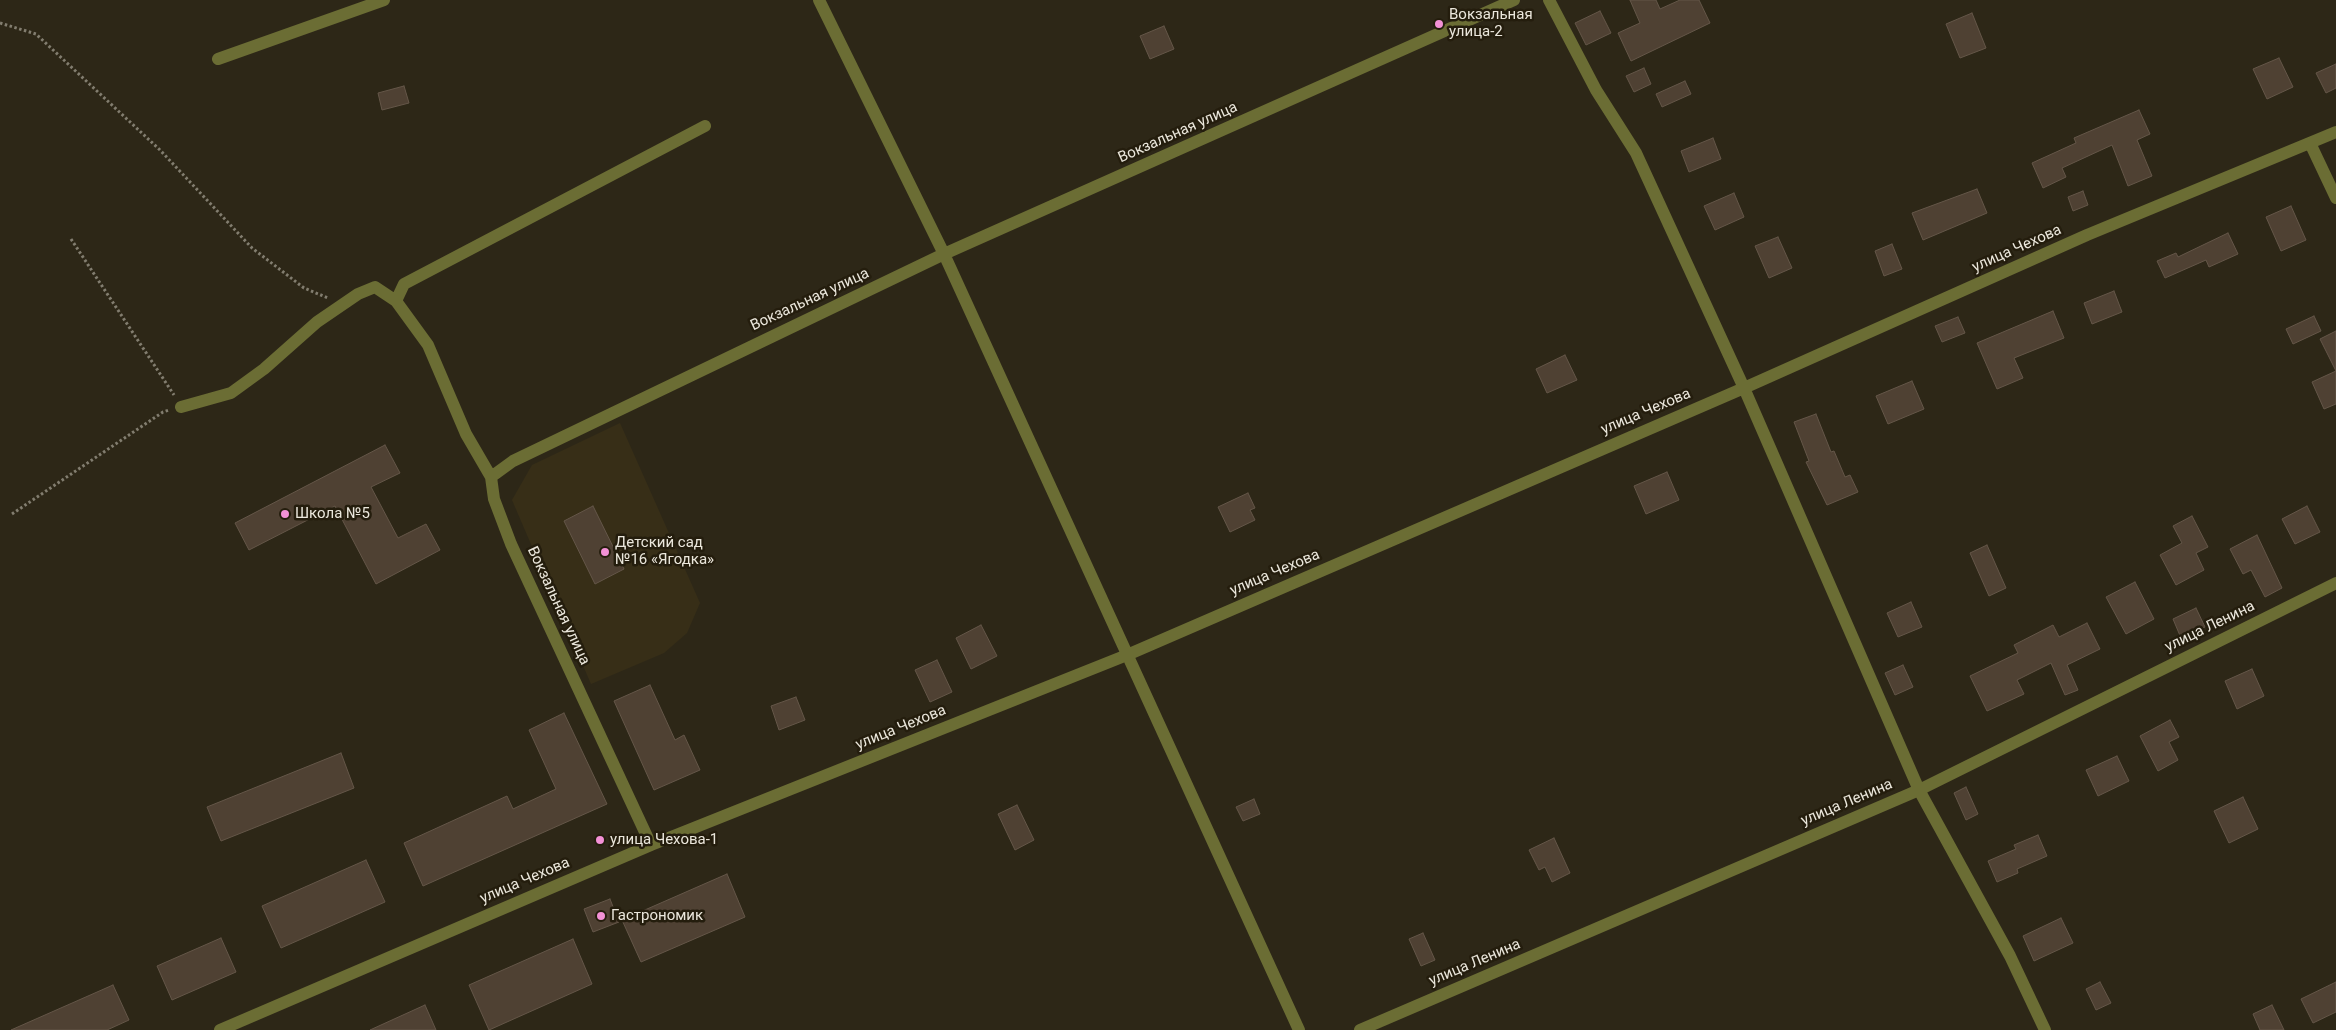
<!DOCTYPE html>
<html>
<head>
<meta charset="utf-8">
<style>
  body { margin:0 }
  canvas { display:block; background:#2d2717 }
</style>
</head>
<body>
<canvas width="2336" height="1030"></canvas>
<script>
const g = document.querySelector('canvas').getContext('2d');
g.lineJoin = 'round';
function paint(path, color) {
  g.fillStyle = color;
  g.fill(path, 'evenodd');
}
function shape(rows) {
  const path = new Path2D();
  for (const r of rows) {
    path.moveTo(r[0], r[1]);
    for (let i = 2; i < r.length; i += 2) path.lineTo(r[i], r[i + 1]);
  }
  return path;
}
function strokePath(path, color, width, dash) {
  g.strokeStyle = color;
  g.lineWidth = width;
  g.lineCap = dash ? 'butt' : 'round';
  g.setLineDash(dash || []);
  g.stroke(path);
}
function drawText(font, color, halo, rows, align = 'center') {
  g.font = font + ' Roboto,sans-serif';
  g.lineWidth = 5;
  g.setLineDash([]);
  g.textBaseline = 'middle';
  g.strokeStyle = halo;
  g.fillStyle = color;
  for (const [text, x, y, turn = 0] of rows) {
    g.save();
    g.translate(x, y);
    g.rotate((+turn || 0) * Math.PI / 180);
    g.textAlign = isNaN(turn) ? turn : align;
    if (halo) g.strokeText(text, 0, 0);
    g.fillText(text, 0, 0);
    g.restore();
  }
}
paint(shape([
  [620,423,700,603,687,633,664,653,591,684,512,500,532,465]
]), '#372e17');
const building = shape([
  [1630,0,1656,0,1660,9,1680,0,1699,0,1710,23,1631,61,1618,33,1640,23,1630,0],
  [1600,11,1611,33,1586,45,1575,23,1600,11],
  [1972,13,1986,48,1960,58,1946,24,1972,13],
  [1164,26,1174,49,1150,59,1140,36,1164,26],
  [2279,58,2293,87,2267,99,2253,69,2279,58],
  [2336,64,2336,88,2326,93,2316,73,2336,64],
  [1644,68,1651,84,1634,92,1626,76,1644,68],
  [1685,81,1691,94,1662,107,1656,94,1685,81],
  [404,86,409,103,382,110,378,93,404,86],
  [2139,110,2150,134,2137,140,2152,176,2128,186,2112,145,2062,168,2066,177,2043,188,2032,163,2076,143,2074,138,2139,110],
  [1713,138,1721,159,1689,172,1681,151,1713,138],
  [1977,189,1987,213,1923,240,1912,213,1977,189],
  [2083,191,2088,205,2073,211,2068,197,2083,191],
  [1734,193,1744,217,1715,230,1704,206,1734,193],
  [2291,206,2306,240,2281,251,2266,217,2291,206],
  [2228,233,2238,254,2209,267,2206,260,2165,278,2157,261,2176,253,2178,257,2228,233],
  [1778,237,1792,268,1769,278,1755,246,1778,237],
  [1892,244,1902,269,1884,276,1875,251,1892,244],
  [2114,291,2122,312,2092,324,2084,303,2114,291],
  [2053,311,2064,338,2014,358,2023,378,1997,389,1977,343,2053,311],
  [2314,316,2321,331,2293,344,2286,329,2314,316],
  [1958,317,1965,333,1942,342,1935,326,1958,317],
  [2336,331,2336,404,2324,409,2312,382,2336,371,2320,339,2336,331],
  [1565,355,1577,380,1547,393,1536,369,1565,355],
  [1912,381,1924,409,1888,424,1876,396,1912,381],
  [1816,414,1831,452,1834,451,1845,477,1850,475,1858,492,1827,505,1806,462,1809,461,1794,422,1816,414],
  [385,445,400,473,371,487,398,538,426,524,440,550,376,584,335,506,249,550,235,523,385,445],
  [1667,472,1679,500,1646,514,1634,486,1667,472],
  [1248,493,1255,508,1250,510,1255,520,1230,532,1218,507,1248,493],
  [593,506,624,569,595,584,564,521,593,506],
  [2307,506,2320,532,2295,544,2282,519,2307,506],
  [2192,516,2208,547,2196,553,2204,570,2176,585,2160,555,2182,543,2173,526,2192,516],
  [2257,535,2282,588,2265,597,2251,570,2243,574,2230,549,2257,535],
  [1987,545,2006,588,1989,596,1970,553,1987,545],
  [2135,582,2154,619,2126,634,2106,597,2135,582],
  [1911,602,1922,627,1898,637,1887,613,1911,602],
  [2196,608,2205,627,2181,638,2173,619,2196,608],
  [2087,623,2100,649,2067,665,2078,690,2065,695,2051,663,2017,680,2024,694,1987,711,1970,676,2018,653,2014,645,2053,625,2059,637,2087,623],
  [981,625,997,656,971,669,956,638,981,625],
  [937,660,952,692,930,702,915,670,937,660],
  [1903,665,1913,687,1895,695,1885,673,1903,665],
  [2252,669,2264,696,2237,709,2225,681,2252,669],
  [650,685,675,740,684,735,700,770,654,790,614,701,650,685],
  [796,697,805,720,779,730,771,706,796,697],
  [564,713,607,804,423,886,404,843,507,796,513,809,556,789,529,730,564,713],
  [2170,720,2179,737,2169,742,2178,760,2158,771,2140,736,2170,720],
  [341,753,354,788,221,841,207,807,341,753],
  [2117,756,2129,781,2098,796,2086,770,2117,756],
  [1966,787,1978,814,1966,820,1954,793,1966,787],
  [2243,797,2258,829,2229,843,2214,811,2243,797],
  [1254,799,1260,814,1243,821,1236,807,1254,799],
  [1017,805,1034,840,1015,850,998,814,1017,805],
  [2038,835,2047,856,2017,869,2018,873,1997,882,1988,861,2016,849,2014,845,2038,835],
  [1554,838,1570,873,1552,882,1545,867,1539,870,1529,850,1554,838],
  [366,860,385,902,281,948,262,906,366,860],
  [727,874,745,917,641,962,622,920,727,874],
  [610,899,619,922,593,932,584,909,610,899],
  [2061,918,2073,943,2034,961,2023,936,2061,918],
  [1423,933,1435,960,1421,966,1409,939,1423,933],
  [221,938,236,972,172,1000,157,966,221,938],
  [573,939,592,984,489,1030,469,985,573,939],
  [2100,982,2111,1003,2096,1010,2086,989,2100,982],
  [2336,982,2336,1012,2313,1023,2301,999,2336,982],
  [113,985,129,1020,107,1030,11,1030,113,985],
  [425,1005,436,1030,370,1030,425,1005],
  [2272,1005,2284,1030,2260,1030,2253,1014,2272,1005]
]);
paint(building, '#4f4133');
strokePath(building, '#645648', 1);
strokePath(shape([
  [0,23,36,34,160,150,252,248,304,288,328,298],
  [71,239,174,395],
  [12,514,163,412,169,410]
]), '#827d6f', 3, [2.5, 2.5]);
strokePath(shape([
  [819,0,944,254,1299,1030],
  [1549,0,1596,90,1636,153,1744,388,1919,790,2010,956,2045,1030],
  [218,59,384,0],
  [2310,143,2336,198],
  [396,301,404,284,705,126],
  [181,407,231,393,264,369,317,322,358,294,375,287,396,301,428,345,466,434,491,477],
  [651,845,511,544,494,499,491,477,513,461,944,254,1514,0],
  [220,1030,651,845,1127,655,1744,388,2087,235,2336,132],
  [1360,1030,1919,790,2336,583]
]), '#6b6d34', 12);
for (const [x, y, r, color] of [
  [1439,24,5,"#f391d6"],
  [285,514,5,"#f391d6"],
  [605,552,5,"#f391d6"],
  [600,840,5,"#f391d6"],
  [601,916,5,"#f391d6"]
]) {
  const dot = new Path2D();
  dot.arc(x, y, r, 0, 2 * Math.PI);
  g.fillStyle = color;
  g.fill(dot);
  strokePath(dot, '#241d0d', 2);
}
drawText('15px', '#ebe7dc', '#241d0d', [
  ["Вокзальная",1449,15],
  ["улица-2",1449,32],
  ["Школа №5",295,514],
  ["Детский сад",615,543],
  ["№16 «Ягодка»",615,560],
  ["улица Чехова-1",610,840],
  ["Гастрономик",611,916]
], 'left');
drawText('15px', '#ebe7dc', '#241d0d', [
  ["Вокзальная улица",1178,133,-24],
  ["улица Чехова",2017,249,-24],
  ["Вокзальная улица",810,300,-25],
  ["улица Чехова",1646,412,-23],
  ["улица Чехова",1275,573,-23],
  ["Вокзальная улица",558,606,65],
  ["улица Ленина",2210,627,-26],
  ["улица Чехова",901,728,-22],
  ["улица Ленина",1847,803,-23],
  ["улица Чехова",525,881,-23],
  ["улица Ленина",1475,963,-23]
]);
</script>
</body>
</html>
